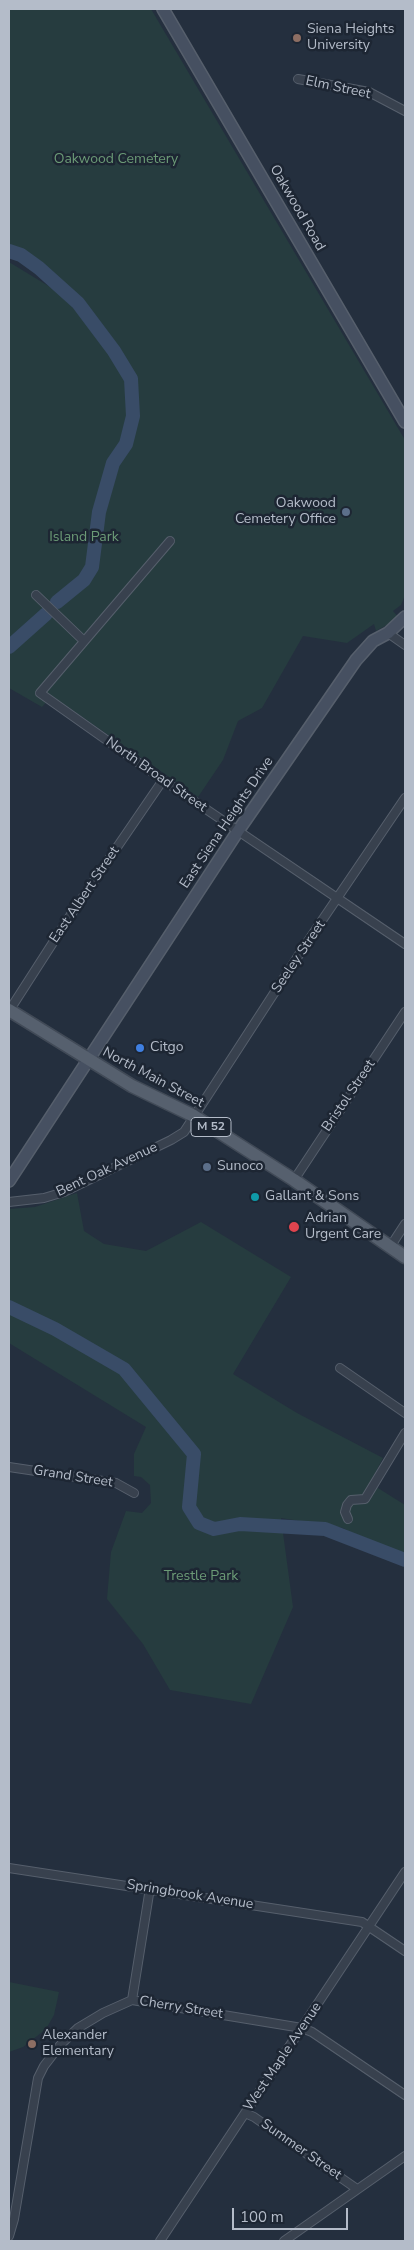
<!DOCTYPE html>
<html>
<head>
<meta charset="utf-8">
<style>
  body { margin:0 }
  #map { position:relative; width:414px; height:2250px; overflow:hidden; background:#242f3e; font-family:"Nunito Sans",sans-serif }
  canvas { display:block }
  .frame { position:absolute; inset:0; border:10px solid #b4bcc9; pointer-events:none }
  .scale { position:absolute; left:232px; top:2208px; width:116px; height:22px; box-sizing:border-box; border:2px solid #b4bcc9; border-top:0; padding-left:6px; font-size:15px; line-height:18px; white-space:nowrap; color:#b4bcc9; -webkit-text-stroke:4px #1d2633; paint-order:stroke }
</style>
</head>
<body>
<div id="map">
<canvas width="414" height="2250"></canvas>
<div class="frame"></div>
<div class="scale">100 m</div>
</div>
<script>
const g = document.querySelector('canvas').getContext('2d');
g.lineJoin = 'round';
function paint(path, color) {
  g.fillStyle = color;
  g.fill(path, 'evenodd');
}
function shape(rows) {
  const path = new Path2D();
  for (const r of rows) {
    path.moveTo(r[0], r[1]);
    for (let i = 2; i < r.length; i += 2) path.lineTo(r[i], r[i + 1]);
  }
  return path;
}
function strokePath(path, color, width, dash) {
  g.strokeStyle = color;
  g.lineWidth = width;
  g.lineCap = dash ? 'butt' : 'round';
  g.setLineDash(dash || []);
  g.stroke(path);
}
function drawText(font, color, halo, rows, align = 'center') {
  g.font = font + ' "Nunito Sans",sans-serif';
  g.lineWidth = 5;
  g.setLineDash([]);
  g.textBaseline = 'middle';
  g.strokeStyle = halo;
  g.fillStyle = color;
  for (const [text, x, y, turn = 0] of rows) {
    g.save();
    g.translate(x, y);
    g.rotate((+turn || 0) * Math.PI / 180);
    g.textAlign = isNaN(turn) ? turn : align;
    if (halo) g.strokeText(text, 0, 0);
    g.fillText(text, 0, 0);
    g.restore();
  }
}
paint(shape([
  [9,9,151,9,405,440,405,595,401,605,393,611,399,618,376,631,374,624,347,643,303,636,262,708,238,721,223,760,198,797,52,696,42,707,9,688,9,262,55,290,91,325,114,355,128,380,131,399,122,450,126,444,133,416,131,379,114,351,78,303,39,268,21,255,9,251],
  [77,1193,84,1231,104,1244,146,1251,201,1222,291,1277,233,1374,297,1413,383,1458,370,1483,405,1505,405,1566,343,1528,281,1518,293,1607,251,1704,170,1690,143,1644,107,1599,111,1552,126,1511,142,1513,151,1503,150,1485,141,1477,134,1476,134,1454,146,1427,9,1343,9,1209,35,1207],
  [9,1982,59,1992,54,2015,46,2029,23,2047,9,2052]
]), '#263c3f');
strokePath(shape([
  [9,251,21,255,39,268,78,303,114,351,131,379,133,416,126,444,113,463,99,512,92,567,84,580,57,602],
  [9,647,46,614],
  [9,1307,55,1329,124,1369,194,1454,189,1507,199,1523,214,1529,240,1524,325,1529,405,1560]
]), '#394c67', 14);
const street = shape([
  [298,79,369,92,405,111],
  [170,541,40,693,163,780,405,944],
  [36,595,84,641],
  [388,633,405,645],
  [9,1011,72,913,163,780],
  [294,1180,405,1012],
  [9,1202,44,1198,64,1192,171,1140,184,1132,304,947,405,798],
  [390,1247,405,1224],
  [340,1368,405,1413],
  [9,1467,116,1483,134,1493],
  [348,1519,345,1512,347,1505,351,1500,365,1499,405,1433],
  [9,1868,362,1922,405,1951],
  [132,2000,150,1888],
  [245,2113,254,2117,357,2189],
  [9,2236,14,2219,38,2078,44,2066,61,2044,78,2028,103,2013,132,2000,302,2028,312,2032,405,2095],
  [160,2241,405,1872],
  [284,2241,405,2156]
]);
const secondary = shape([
  [163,9,405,422],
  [9,1181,238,831,356,660,373,641,388,633,405,617]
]);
const primary = shape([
  [9,1010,132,1086,194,1116,294,1180,405,1257]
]);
strokePath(street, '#565f6c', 10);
strokePath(secondary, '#565f6c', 14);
strokePath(primary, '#414a57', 15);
strokePath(street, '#38414e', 8);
strokePath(secondary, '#465061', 11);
strokePath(primary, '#56606e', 12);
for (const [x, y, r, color] of [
  [297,38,5,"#8d6e63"],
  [346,512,5,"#5c6f8a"],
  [140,1048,5,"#3f7fe0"],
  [207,1167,5,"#5c6f8a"],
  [255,1197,5,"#0f9aa8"],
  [294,1227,6,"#e0444e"],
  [32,2044,5,"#8d6e63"]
]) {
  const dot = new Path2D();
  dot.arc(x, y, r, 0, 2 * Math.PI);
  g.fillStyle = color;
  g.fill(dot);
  strokePath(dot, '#1d2633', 2);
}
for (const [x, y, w] of [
  [211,1127,40]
]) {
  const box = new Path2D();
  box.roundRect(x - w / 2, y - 9.5, w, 19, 4);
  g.fillStyle = '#1d2633';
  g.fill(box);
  strokePath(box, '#b4bcc9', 1);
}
drawText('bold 12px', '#b4bcc9', null, [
  ["M 52",211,1127]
]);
drawText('14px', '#b4bcc9', '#1d2633', [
  ["Siena Heights",307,30],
  ["University",307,46],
  ["Oakwood",336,504,"right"],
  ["Cemetery Office",336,520,"right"],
  ["Citgo",150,1048],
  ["Sunoco",217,1167],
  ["Gallant & Sons",265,1197],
  ["Adrian",305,1219],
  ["Urgent Care",305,1235],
  ["Alexander",42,2036],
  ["Elementary",42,2052]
], 'left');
drawText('14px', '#b4bcc9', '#1d2633', [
  ["Elm Street",338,88,12],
  ["Oakwood Road",297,208,60],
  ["North Broad Street",156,775,35],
  ["East Siena Heights Drive",227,823,-56],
  ["East Albert Street",85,895,-56],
  ["Seeley Street",299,957,-56],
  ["North Main Street",153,1078,28],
  ["Bristol Street",349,1096,-56],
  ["Bent Oak Avenue",107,1170,-25],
  ["Grand Street",73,1477,9],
  ["Springbrook Avenue",190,1895,9],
  ["Cherry Street",181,2008,9],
  ["West Maple Avenue",283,2057,-56],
  ["Summer Street",301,2150,35]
]);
drawText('14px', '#6b9a76', '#1d2633', [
  ["Oakwood Cemetery",116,160],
  ["Island Park",84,538],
  ["Trestle Park",201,1577]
]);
</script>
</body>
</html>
